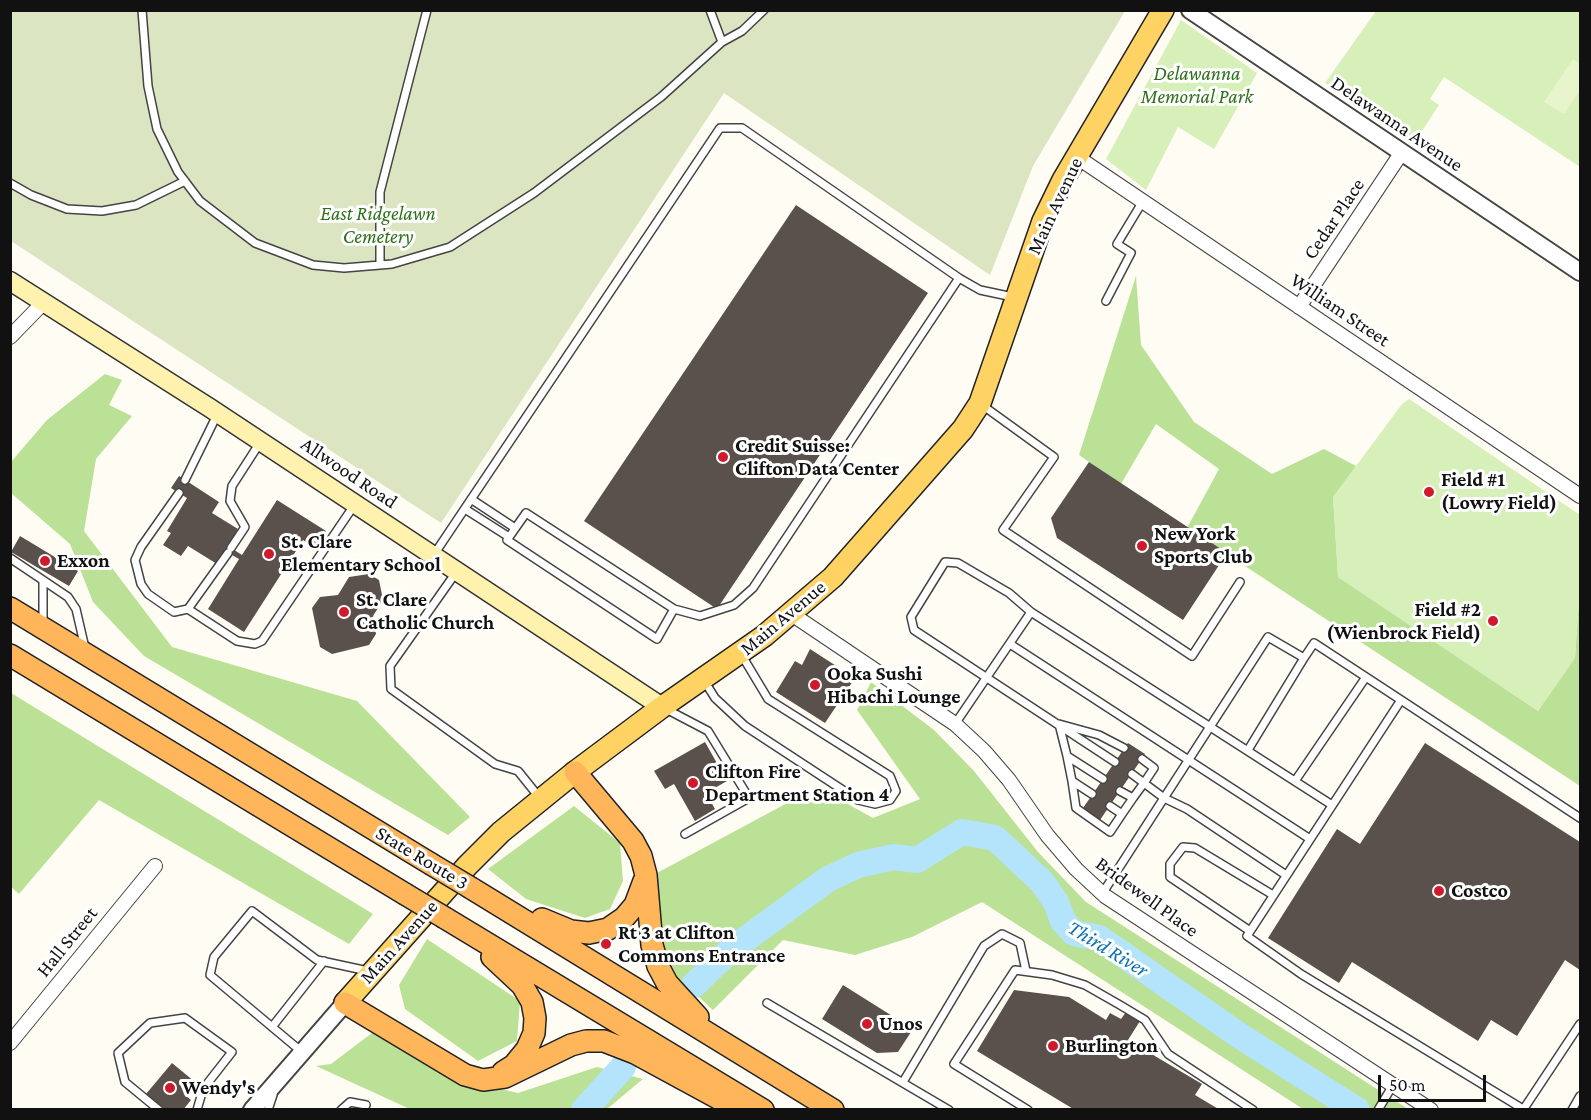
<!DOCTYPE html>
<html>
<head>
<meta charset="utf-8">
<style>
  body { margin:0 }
  #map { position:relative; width:1591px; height:1120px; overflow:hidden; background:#fffcf4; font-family:"Crimson Pro",serif }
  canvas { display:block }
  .frame { position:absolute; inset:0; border:12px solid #111; pointer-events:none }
  .scale { position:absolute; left:1378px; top:1075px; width:108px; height:27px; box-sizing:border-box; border:3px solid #111; border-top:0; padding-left:8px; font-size:18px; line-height:21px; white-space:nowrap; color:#111; -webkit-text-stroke:4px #fff; paint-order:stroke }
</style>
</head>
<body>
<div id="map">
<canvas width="1591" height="1120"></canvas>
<div class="frame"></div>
<div class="scale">50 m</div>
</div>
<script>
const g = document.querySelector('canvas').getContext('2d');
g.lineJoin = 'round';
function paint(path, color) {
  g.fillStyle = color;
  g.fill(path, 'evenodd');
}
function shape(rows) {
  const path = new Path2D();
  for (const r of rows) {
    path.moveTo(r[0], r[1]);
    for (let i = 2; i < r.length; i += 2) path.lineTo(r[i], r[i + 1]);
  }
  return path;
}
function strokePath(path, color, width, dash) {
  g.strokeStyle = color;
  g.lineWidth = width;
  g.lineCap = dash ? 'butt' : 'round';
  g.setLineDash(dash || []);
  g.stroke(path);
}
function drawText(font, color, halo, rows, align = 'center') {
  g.font = font + ' "Crimson Pro",serif';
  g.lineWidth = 6;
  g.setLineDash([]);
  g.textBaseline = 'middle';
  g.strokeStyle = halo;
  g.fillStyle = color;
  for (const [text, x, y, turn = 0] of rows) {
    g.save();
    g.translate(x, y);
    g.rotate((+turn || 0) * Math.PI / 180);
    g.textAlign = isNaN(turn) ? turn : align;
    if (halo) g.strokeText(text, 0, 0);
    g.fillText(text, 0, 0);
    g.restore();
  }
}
paint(shape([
  [1440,10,1580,11,1580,167,1444,77,1430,99,1439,105,1416,140,1325,83,1376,11],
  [1181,20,1257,73,1214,149,1178,127,1146,190,1106,159],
  [1409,399,1580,515,1580,586,1575,658,1538,711,1338,577,1333,497,1402,404]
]), '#d7efb9');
paint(shape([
  [1136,276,1141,345,1194,422,1272,474,1324,449,1356,466,1333,497,1338,577,1538,711,1575,658,1580,586,1580,786,1187,528,1219,469,1156,424,1121,484,1079,455],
  [105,374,122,380,109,405,132,416,96,459,84,531,172,647,357,701,470,817,448,835,144,656,93,602,70,544,11,493,11,462,47,420],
  [871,682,934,730,974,771,1038,852,1086,902,1408,1109,1303,1109,982,902,912,937,855,955,783,940,713,1010,671,971,659,952,657,873,817,787,873,818,920,799,857,710],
  [11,693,373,914,349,944,99,800,19,894,10,886],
  [574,806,620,843,623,881,610,909,585,918,526,899,488,869],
  [427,939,520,1001,517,1041,478,1061,405,1009,399,985],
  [372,1033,467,1081,518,1093,597,1067,643,1079,607,1109,412,1110,316,1066,331,1064]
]), '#bbe196');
paint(shape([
  [10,11,1125,11,1033,166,990,275,724,93,441,523,11,241]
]), '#dbe5c1');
paint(shape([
  [1573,59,1580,64,1580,90,1564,114,1544,102]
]), '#e8f5cc');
strokePath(shape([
  [694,985,728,952,828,879,858,865,880,860,894,857,917,860,962,832,995,838,1042,882,1056,902,1063,921,1074,933,1099,938,1240,1036,1357,1110],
  [584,1110,623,1067]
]), '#b3e4fc', 26);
paint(shape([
  [796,205,928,293,717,609,584,521],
  [1089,462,1227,553,1183,620,1057,538,1051,518],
  [179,476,219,502,212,513,238,529,228,546,242,555,277,500,326,531,315,547,303,540,244,632,208,609,239,559,225,551,217,564,188,546,181,556,163,545,171,533,167,531,187,498,171,488],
  [20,536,78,571,69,586,11,552],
  [369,574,379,580,383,600,373,616,376,634,369,645,332,654,320,647,312,608,320,597,338,595,349,577],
  [810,649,855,678,825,723,776,692,795,661,802,665],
  [705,742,727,781,706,793,715,809,695,821,674,784,665,789,654,771],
  [1128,743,1145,754,1100,820,1083,808],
  [1425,743,1580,842,1580,970,1565,960,1517,1036,1491,1020,1478,1041,1352,962,1339,983,1268,938,1337,829,1360,844],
  [843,985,913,1029,898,1052,877,1053,822,1019],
  [1014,990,1069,997,1106,1020,1110,1013,1121,1019,1126,1012,1140,1021,1128,1040,1202,1084,1195,1095,1220,1110,1075,1110,977,1051],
  [172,1063,195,1082,185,1095,191,1100,183,1110,164,1110,146,1094]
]), '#5b514c');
const service = shape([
  [142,10,148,86,157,129,178,172,200,201,255,243,313,265,344,268,392,264,450,247,534,193,661,97,722,42],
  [710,10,722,42,742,31,764,10],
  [10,183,31,195,67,209,102,211,136,205,185,181],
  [380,265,380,192,427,10],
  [1106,301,1131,253,1117,244,1143,201],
  [982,405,1054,457,1003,530,1192,656,1240,582],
  [185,480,217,415],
  [179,493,141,547,135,560,141,584,148,594,174,612,188,609,228,553],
  [471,499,515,528],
  [465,509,509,537],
  [231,548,245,527,230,501,232,486,261,441],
  [433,556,720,128,742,128,959,278,980,290,1013,297],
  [10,558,68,597,76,609,85,648],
  [457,571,390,666,391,689,495,764,518,771,539,797],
  [188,609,237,641,255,644,262,641,355,504],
  [674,609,657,639,507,540,526,513,674,609,700,616,734,605,753,588,959,278],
  [1031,612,1009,593,958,563,945,562,911,617,914,630,1115,762],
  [43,625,43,580],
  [1010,644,1310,839],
  [705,682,715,698,745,726,858,800,875,804,890,800,896,791,890,776,768,699,741,654],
  [666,709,708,731,749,798,685,834],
  [955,724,1031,612,1332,805],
  [1248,750,1304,658],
  [1067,756,1072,781,1092,794],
  [1132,774,1164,798,1187,809,1286,875],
  [1103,779,1067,756,1059,724,1099,735,1124,748],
  [1072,781,1076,808,1110,832,1122,814],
  [1295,781,1366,677],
  [1120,791,1133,798,1144,783,1154,768,1142,759],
  [1110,806,1122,814,1133,798],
  [1102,894,1268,637,1304,658,1314,643,1401,700],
  [1250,931,1170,877,1170,864,1183,847,1195,848,1273,895],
  [767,1003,949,1110],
  [272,1027,324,961],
  [302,1052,210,975,214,957,252,911,317,960,368,971],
  [903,1082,984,946,1002,934,1020,943,1026,971],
  [1523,1109,1301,974,1247,936,1401,700,1580,818],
  [159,1110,125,1082,118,1053,150,1023,185,1018,232,1052,203,1089,197,1110],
  [268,1110,273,1095],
  [341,1110,350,1102,366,1105],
  [1028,1110,954,1064,1015,970,1052,975,1085,985,1120,1005,1145,1020,1168,1054,1253,1110],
  [1378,1110,1393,1085],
  [1523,1110,1580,1024],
  [1572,1110,1580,1096]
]);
const minor = shape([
  [1077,157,1580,496],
  [1299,307,1402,152],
  [10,337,44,302],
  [790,613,955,724,984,751,1009,780,1047,835,1076,869,1105,896,1431,1110],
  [10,1043,155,866]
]);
const tertiary = shape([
  [1190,10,1580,272],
  [252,1110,345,1003]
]);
const secondary = shape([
  [10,281,210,408,662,707]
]);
const primary = shape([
  [345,1003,467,866,501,832,575,772,662,707,764,636,833,577,963,429,980,403,1043,221,1063,180,1163,10]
]);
const trunk = shape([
  [10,608,431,864],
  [10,655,405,894],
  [575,772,633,841,641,856,646,875,652,945,658,966,667,983,698,1017],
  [471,888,833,1110],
  [445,918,763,1110],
  [542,919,571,931,589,933,608,929,624,918,635,905,644,881],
  [492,957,522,985,532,1002,535,1018,534,1033,527,1049,514,1065,503,1072],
  [345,1003,465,1075,483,1080,505,1077,571,1045,586,1041,604,1041,635,1053,740,1110]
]);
strokePath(service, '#444', 10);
strokePath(minor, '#444', 16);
strokePath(tertiary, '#444', 20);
strokePath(secondary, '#333', 21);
strokePath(primary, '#222', 24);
strokePath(trunk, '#222', 24);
strokePath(service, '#fff', 7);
strokePath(minor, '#fff', 14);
strokePath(tertiary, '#fff', 16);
strokePath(secondary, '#fff2af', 18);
strokePath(primary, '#ffd264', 21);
strokePath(trunk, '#ffb65b', 21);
const trunkBridge = shape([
  [431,864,471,888],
  [405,894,445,918]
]);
strokePath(trunkBridge, '#222', 24, []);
strokePath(trunkBridge, '#ffb65b', 21);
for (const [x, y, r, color] of [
  [723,457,6,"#d0192a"],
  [1429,492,6,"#d0192a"],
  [1142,546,6,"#d0192a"],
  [269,554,6,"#d0192a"],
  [45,561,6,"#d0192a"],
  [344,612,6,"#d0192a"],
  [1493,621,6,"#d0192a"],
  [815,685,6,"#d0192a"],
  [693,783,6,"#d0192a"],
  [1439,891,6,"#d0192a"],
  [606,944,6,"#d0192a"],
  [867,1024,6,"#d0192a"],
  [1053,1046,6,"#d0192a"],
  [170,1088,6,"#d0192a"]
]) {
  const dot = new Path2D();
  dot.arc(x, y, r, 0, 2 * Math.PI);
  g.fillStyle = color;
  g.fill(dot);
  strokePath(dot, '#fff', 2);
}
drawText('italic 20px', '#2f7019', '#fff', [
  ["Delawanna",1197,74],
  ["Memorial Park",1197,97],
  ["East Ridgelawn",378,214],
  ["Cemetery",378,237]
]);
drawText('20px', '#111', '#fff', [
  ["Delawanna Avenue",1397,124,34],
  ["Main Avenue",1055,206,-65],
  ["Cedar Place",1334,219,-56],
  ["William Street",1340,310,34],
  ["Allwood Road",349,473,34],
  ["Main Avenue",783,618,-40],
  ["State Route 3",422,858,31],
  ["Bridewell Place",1147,897,36],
  ["Hall Street",67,942,-51],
  ["Main Avenue",399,942,-48]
]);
drawText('bold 20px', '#111', '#fff', [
  ["Credit Suisse:",735,446],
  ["Clifton Data Center",735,469],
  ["Field #1",1441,480],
  ["(Lowry Field)",1441,503],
  ["New York",1154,534],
  ["Sports Club",1154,557],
  ["St. Clare",281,542],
  ["Elementary School",281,565],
  ["Exxon",57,561],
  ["St. Clare",356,600],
  ["Catholic Church",356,623],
  ["Field #2",1481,610,"right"],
  ["(Wienbrock Field)",1481,633,"right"],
  ["Ooka Sushi",827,674],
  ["Hibachi Lounge",827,697],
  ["Clifton Fire",705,772],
  ["Department Station 4",705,795],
  ["Costco",1451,891],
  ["Rt 3 at Clifton",618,933],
  ["Commons Entrance",618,956],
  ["Unos",879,1024],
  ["Burlington",1065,1046],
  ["Wendy's",182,1088]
], 'left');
drawText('italic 21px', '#0b70b1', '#fff', [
  ["Third River",1108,949,31]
]);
</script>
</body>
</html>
